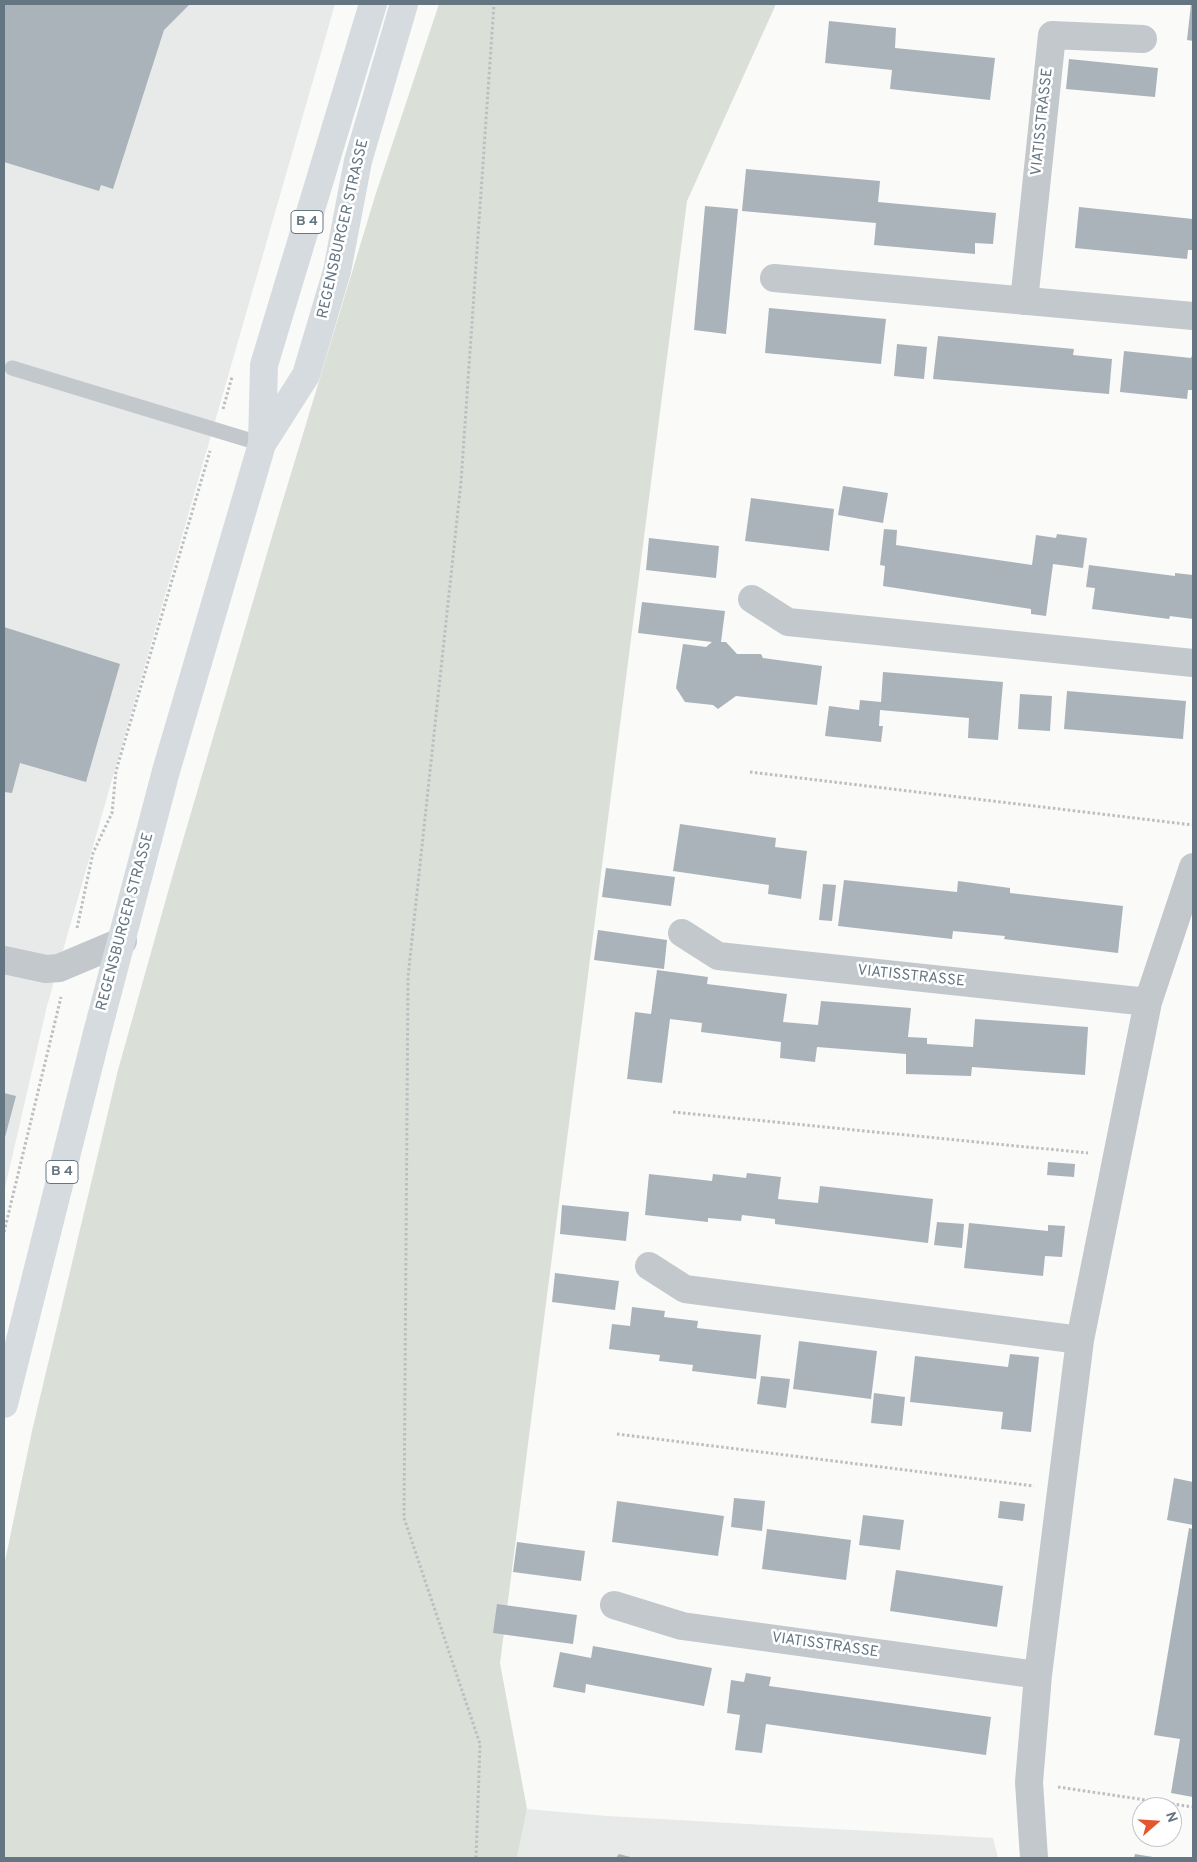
<!DOCTYPE html>
<html>
<head>
<meta charset="utf-8">
<style>
  body { margin:0 }
  #map { position:relative; width:1197px; height:1862px; overflow:hidden; background:#fafaf8; font-family:Overpass,sans-serif }
  canvas { display:block }
  .frame { position:absolute; inset:0; border:5px solid #657683; pointer-events:none }
  .north { position:absolute; left:1132px; top:1797px; width:50px; height:50px; box-sizing:border-box; background:#fff; border:1px solid #c1c8cd; border-radius:50%; rotate:71deg; font-size:14px; font-weight:700; line-height:20px; text-align:center; color:#657683 }
  .north::after { content:''; display:block; margin:auto; width:18px; height:22px; background:#e4572e; clip-path:polygon(50% 0,100% 100%,50% 72%,0 100%) }
</style>
</head>
<body>
<div id="map">
<canvas width="1197" height="1862"></canvas>
<div class="frame"></div>
<div class="north">N</div>
</div>
<script>
const g = document.querySelector('canvas').getContext('2d');
g.lineJoin = 'round';
function paint(path, color) {
  g.fillStyle = color;
  g.fill(path, 'evenodd');
}
function shape(rows) {
  const path = new Path2D();
  for (const r of rows) {
    path.moveTo(r[0], r[1]);
    for (let i = 2; i < r.length; i += 2) path.lineTo(r[i], r[i + 1]);
  }
  return path;
}
function strokePath(path, color, width, dash) {
  g.strokeStyle = color;
  g.lineWidth = width;
  g.lineCap = dash ? 'butt' : 'round';
  g.setLineDash(dash || []);
  g.stroke(path);
}
function drawText(font, color, halo, rows, align = 'center') {
  g.font = font + ' Overpass,sans-serif';
  g.lineWidth = 5;
  g.setLineDash([]);
  g.textBaseline = 'middle';
  g.strokeStyle = halo;
  g.fillStyle = color;
  for (const [text, x, y, turn = 0] of rows) {
    g.save();
    g.translate(x, y);
    g.rotate((+turn || 0) * Math.PI / 180);
    g.textAlign = isNaN(turn) ? turn : align;
    if (halo) g.strokeText(text, 0, 0);
    g.fillText(text, 0, 0);
    g.restore();
  }
}
paint(shape([
  [4,4,335,4,47,1006,4,1192],
  [527,1809,607,1816,993,1838,998,1858,517,1858]
]), '#e8e9e9');
paint(shape([
  [439,4,776,4,687,201,500,1663,527,1809,517,1858,4,1858,4,1566,32,1431,118,1070,173,874,273,533,376,193]
]), '#dadfd7');
paint(shape([
  [4,4,190,4,164,30,113,189,101,185,99,191,4,162],
  [1191,4,1193,4,1193,41,1187,40],
  [829,21,896,28,895,48,995,58,990,100,890,89,892,70,825,63],
  [1069,59,1158,68,1155,97,1066,89],
  [746,169,880,181,878,202,996,213,993,244,975,243,975,254,874,245,876,223,742,211],
  [705,206,738,209,726,334,694,330],
  [1079,207,1193,219,1193,250,1188,250,1187,259,1075,248],
  [769,308,886,319,881,364,765,353],
  [938,336,1074,349,1073,355,1112,359,1109,394,933,379],
  [897,344,927,347,924,379,894,376],
  [1124,351,1191,358,1193,353,1193,390,1188,390,1187,399,1120,392],
  [843,486,888,493,883,523,838,515],
  [751,498,834,509,829,551,745,541],
  [884,529,897,530,896,545,1032,565,1036,535,1056,538,1057,534,1087,538,1083,568,1053,564,1046,616,1031,614,1031,609,883,586,885,566,880,565],
  [649,538,719,546,716,578,646,570],
  [1089,565,1175,576,1175,573,1193,575,1193,619,1170,616,1169,619,1092,609,1095,588,1086,587],
  [642,602,725,611,721,642,726,642,737,654,761,654,763,658,822,666,817,705,736,696,718,709,713,705,685,702,676,688,683,644,706,647,712,642,638,633],
  [4,627,120,664,86,782,20,763,12,793,4,792],
  [883,672,1003,682,998,740,968,738,969,718,880,710,879,726,883,726,881,742,825,736,829,706,859,710,860,700,881,702],
  [1067,691,1186,701,1183,739,1064,729],
  [1020,694,1052,696,1050,731,1018,729],
  [680,824,776,838,775,847,807,851,801,899,768,894,769,885,673,871],
  [606,868,675,877,671,906,602,897],
  [844,880,957,892,958,881,1010,888,1010,893,1123,906,1118,953,1004,939,1005,936,953,931,952,939,838,926],
  [823,884,836,885,832,921,819,920],
  [598,930,667,940,664,969,594,960],
  [657,970,708,977,707,984,787,994,783,1022,818,1025,821,1001,911,1008,908,1037,927,1038,927,1044,973,1047,975,1019,1088,1027,1085,1075,972,1067,971,1076,906,1074,906,1054,817,1047,815,1062,780,1058,781,1042,701,1032,702,1023,670,1019,662,1083,627,1079,635,1012,651,1014],
  [4,1093,16,1096,4,1141],
  [1048,1162,1075,1164,1074,1177,1047,1175],
  [747,1173,781,1177,778,1199,818,1203,820,1186,933,1199,928,1243,775,1224,775,1219,742,1215,741,1221,708,1218,708,1222,645,1215,649,1174,712,1181,713,1174,746,1178],
  [562,1205,629,1212,626,1241,560,1234],
  [937,1222,964,1224,962,1248,934,1245],
  [969,1223,1048,1231,1048,1225,1065,1226,1062,1257,1045,1256,1043,1276,964,1268],
  [555,1273,619,1281,615,1310,552,1302],
  [632,1307,665,1311,664,1317,698,1321,697,1328,761,1335,756,1379,692,1371,693,1365,659,1361,660,1355,609,1349,612,1324,630,1326],
  [799,1341,877,1351,871,1399,793,1389],
  [1010,1354,1039,1357,1031,1432,1001,1429,1003,1412,910,1402,915,1356,1008,1367],
  [761,1376,790,1379,786,1408,757,1404],
  [874,1393,905,1397,902,1426,871,1423],
  [1174,1478,1193,1482,1193,1525,1167,1520],
  [734,1498,765,1501,762,1531,731,1527],
  [617,1501,724,1516,718,1556,612,1542],
  [1000,1501,1025,1504,1023,1521,998,1518],
  [863,1515,904,1520,900,1550,859,1545],
  [1189,1528,1193,1529,1193,1797,1171,1793,1180,1739,1154,1735],
  [767,1529,851,1540,846,1580,762,1569],
  [517,1542,585,1551,581,1581,513,1572],
  [896,1570,1003,1586,997,1627,890,1611],
  [497,1604,577,1615,573,1644,493,1633],
  [593,1646,712,1668,704,1706,586,1684,585,1693,553,1687,560,1652,591,1658],
  [746,1673,771,1677,769,1686,991,1717,986,1755,766,1724,762,1753,735,1750,740,1715,727,1713,731,1680,744,1682],
  [619,1854,634,1858,616,1858],
  [1135,1854,1153,1857,1152,1858,1134,1858]
]), '#aab3b9');
strokePath(shape([
  [223,409,232,377],
  [750,772,1193,825],
  [77,928,93,853,112,813,116,771,210,451],
  [673,1112,1088,1153],
  [4,1232,61,997],
  [617,1434,1034,1486],
  [1058,1787,1193,1807],
  [476,1858,480,1744,404,1518,408,977,461,482,494,4]
]), '#bbbfc2', 3, [2.5, 2.5]);
strokePath(shape([
  [12,368,262,444]
]), '#c3c8cc', 15);
strokePath(shape([
  [774,278,1193,316],
  [1024,301,1052,35,1143,39],
  [752,599,788,622,1193,663],
  [682,933,718,956,1148,1002],
  [4,960,46,969,59,968,123,941],
  [649,1266,685,1289,1080,1340],
  [614,1605,682,1626,1038,1675],
  [1034,1858,1029,1782,1038,1675,1080,1340,1148,1002,1193,867]
]), '#c3c8cc', 28);
strokePath(shape([
  [262,444,306,375,337,271,358,161,404,4],
  [4,1404,97,1033,166,771,262,444,264,365,373,4]
]), '#d6dbdf', 28);
for (const [x, y, w] of [
  [307,222,32],
  [62,1172,32]
]) {
  const box = new Path2D();
  box.roundRect(x - w / 2, y - 11.5, w, 23, 4);
  g.fillStyle = '#fff';
  g.fill(box);
  strokePath(box, '#657683', 1);
}
drawText('bold 14px', '#657683', null, [
  ["B 4",307,222],
  ["B 4",62,1172]
]);
drawText('15px', '#657683', '#fff', [
  ["VIATISSTRASSE",1043,122,-84],
  ["REGENSBURGER STRASSE",344,229,-77],
  ["REGENSBURGER STRASSE",126,922,-75],
  ["VIATISSTRASSE",911,977,6],
  ["VIATISSTRASSE",825,1646,8]
]);
</script>
</body>
</html>
